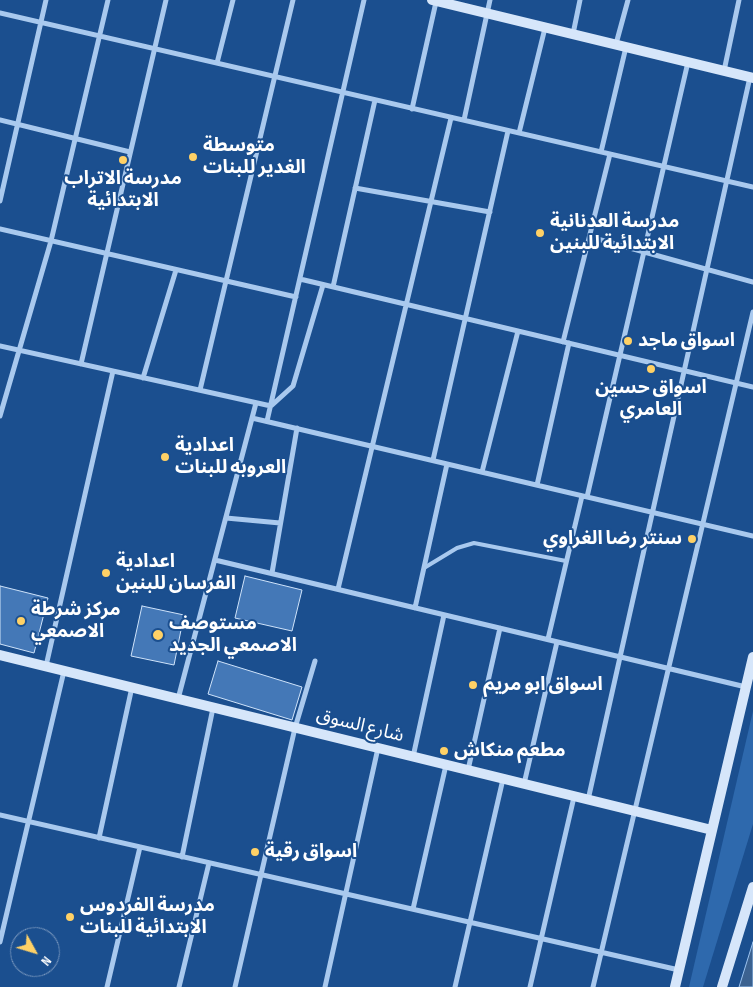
<!DOCTYPE html>
<html>
<head>
<meta charset="utf-8">
<style>
  body { margin:0 }
  #map { position:relative; width:753px; height:987px; overflow:hidden; background:#1b4f8f; font-family:"Sofia Sans Condensed",sans-serif }
  canvas { display:block }
  .north { position:absolute; left:10px; top:927px; width:50px; height:50px; box-sizing:border-box; background:#1b4f8f; border:1px solid #7695bc; border-radius:50%; rotate:129deg; font-size:14px; font-weight:700; line-height:20px; text-align:center; color:#fff }
  .north::after { content:''; display:block; margin:auto; width:18px; height:22px; background:#ffd166; clip-path:polygon(50% 0,100% 100%,50% 72%,0 100%) }
</style>
</head>
<body>
<div id="map">
<canvas width="753" height="987"></canvas>
<div class="north">N</div>
</div>
<script>
const g = document.querySelector('canvas').getContext('2d');
g.lineJoin = 'round';
function paint(path, color) {
  g.fillStyle = color;
  g.fill(path, 'evenodd');
}
function shape(rows) {
  const path = new Path2D();
  for (const r of rows) {
    path.moveTo(r[0], r[1]);
    for (let i = 2; i < r.length; i += 2) path.lineTo(r[i], r[i + 1]);
  }
  return path;
}
function strokePath(path, color, width, dash) {
  g.strokeStyle = color;
  g.lineWidth = width;
  g.lineCap = dash ? 'butt' : 'round';
  g.setLineDash(dash || []);
  g.stroke(path);
}
function drawText(font, color, halo, rows, align = 'center') {
  g.font = font + ' "Sofia Sans Condensed","Noto Sans Arabic",sans-serif';
  g.lineWidth = 4;
  g.setLineDash([]);
  g.textBaseline = 'middle';
  g.strokeStyle = halo;
  g.fillStyle = color;
  for (const [text, x, y, turn = 0] of rows) {
    g.save();
    g.translate(x, y);
    g.rotate((+turn || 0) * Math.PI / 180);
    g.textAlign = isNaN(turn) ? turn : align;
    if (halo) g.strokeText(text, 0, 0);
    g.fillText(text, 0, 0);
    g.restore();
  }
}
paint(shape([
  [753,711,753,824,703,987,689,987]
]), '#2e69ad');
const water = shape([
  [753,942,753,987,739,987,753,942]
]);
paint(water, '#3c6290');
strokePath(water, '#9cc4f0', 1);
const building = shape([
  [245,576,302,590,292,631,235,618,245,576],
  [0,586,48,598,34,653,0,644,0,586],
  [142,606,184,615,174,665,131,656,142,606],
  [218,661,302,687,292,720,208,694,218,661]
]);
paint(building, '#4478b7');
strokePath(building, '#cfe3fa', 1);
strokePath(shape([
  [424,568,457,548,474,543,566,561]
]), '#a9c9ee', 4);
strokePath(shape([
  [0,13,753,187],
  [573,34,580,0],
  [616,44,628,0],
  [217,63,233,0],
  [724,71,739,0],
  [412,109,436,2],
  [0,120,130,152],
  [464,120,490,0],
  [519,133,545,28],
  [601,152,626,47],
  [355,188,490,212],
  [0,201,46,0],
  [0,229,296,297],
  [590,237,753,282],
  [300,279,753,387],
  [333,287,375,100],
  [563,342,610,154],
  [0,346,271,406,293,386,323,285],
  [81,364,166,0],
  [143,378,176,270],
  [200,390,293,0],
  [0,416,51,241,108,0],
  [252,418,753,536],
  [267,421,364,0],
  [433,460,508,131],
  [482,472,518,331],
  [537,485,569,343],
  [587,497,688,62],
  [226,518,280,523],
  [215,560,746,687],
  [272,573,297,428],
  [338,589,451,118],
  [415,608,447,464],
  [548,639,582,496],
  [46,666,113,371],
  [178,699,256,403],
  [413,757,444,615],
  [468,770,500,628],
  [524,784,557,642],
  [588,800,750,77],
  [0,815,679,970],
  [99,838,132,687],
  [182,857,213,708],
  [413,909,446,765],
  [0,942,64,671],
  [107,987,140,847],
  [179,987,209,863],
  [235,987,295,728,315,661],
  [325,987,378,748],
  [455,987,503,779],
  [530,987,574,797],
  [593,987,753,312]
]), '#a9c9ee', 5);
strokePath(shape([
  [432,0,753,78],
  [0,655,712,830],
  [675,987,753,657],
  [722,987,753,887]
]), '#d6e6fa', 10);
for (const [x, y, r, color] of [
  [193,157,5,"#ffd166"],
  [123,160,5,"#ffd166"],
  [540,233,5,"#ffd166"],
  [628,341,5,"#ffd166"],
  [651,369,5,"#ffd166"],
  [165,457,5,"#ffd166"],
  [692,539,5,"#ffd166"],
  [106,573,5,"#ffd166"],
  [21,621,5,"#ffd166"],
  [158,635,6,"#ffd166"],
  [473,685,5,"#ffd166"],
  [444,751,5,"#ffd166"],
  [255,852,5,"#ffd166"],
  [70,917,5,"#ffd166"]
]) {
  const dot = new Path2D();
  dot.arc(x, y, r, 0, 2 * Math.PI);
  g.fillStyle = color;
  g.fill(dot);
  strokePath(dot, '#1b4f8f', 2);
}
drawText('bold 19px', '#fff', '#1b4f8f', [
  ["متوسطة",203,146],
  ["الغدير للبنات",203,168],
  ["مدرسة الاتراب",123,179,"center"],
  ["الابتدائية",123,201,"center"],
  ["مدرسة العدنانية",550,222],
  ["الابتدائية للبنين",550,244],
  ["اسواق ماجد",638,341],
  ["اسواق حسين",651,388,"center"],
  ["العامري",651,410,"center"],
  ["اعدادية",175,446],
  ["العروبه للبنات",175,468],
  ["سنتر رضا الغراوي",682,539,"right"],
  ["اعدادية",116,562],
  ["الفرسان للبنين",116,584],
  ["مركز شرطة",31,610],
  ["الاصمعي",31,632],
  ["مستوصف",169,624],
  ["الاصمعي الجديد",169,646],
  ["اسواق ابو مريم",483,685],
  ["مطعم منكاش",454,751],
  ["اسواق رقية",265,852],
  ["مدرسة الفردوس",80,906],
  ["الابتدائية للبنات",80,928]
], 'left');
drawText('19px', '#fff', '#1b4f8f', [
  ["شارع السوق",360,726,14]
]);
</script>
</body>
</html>
